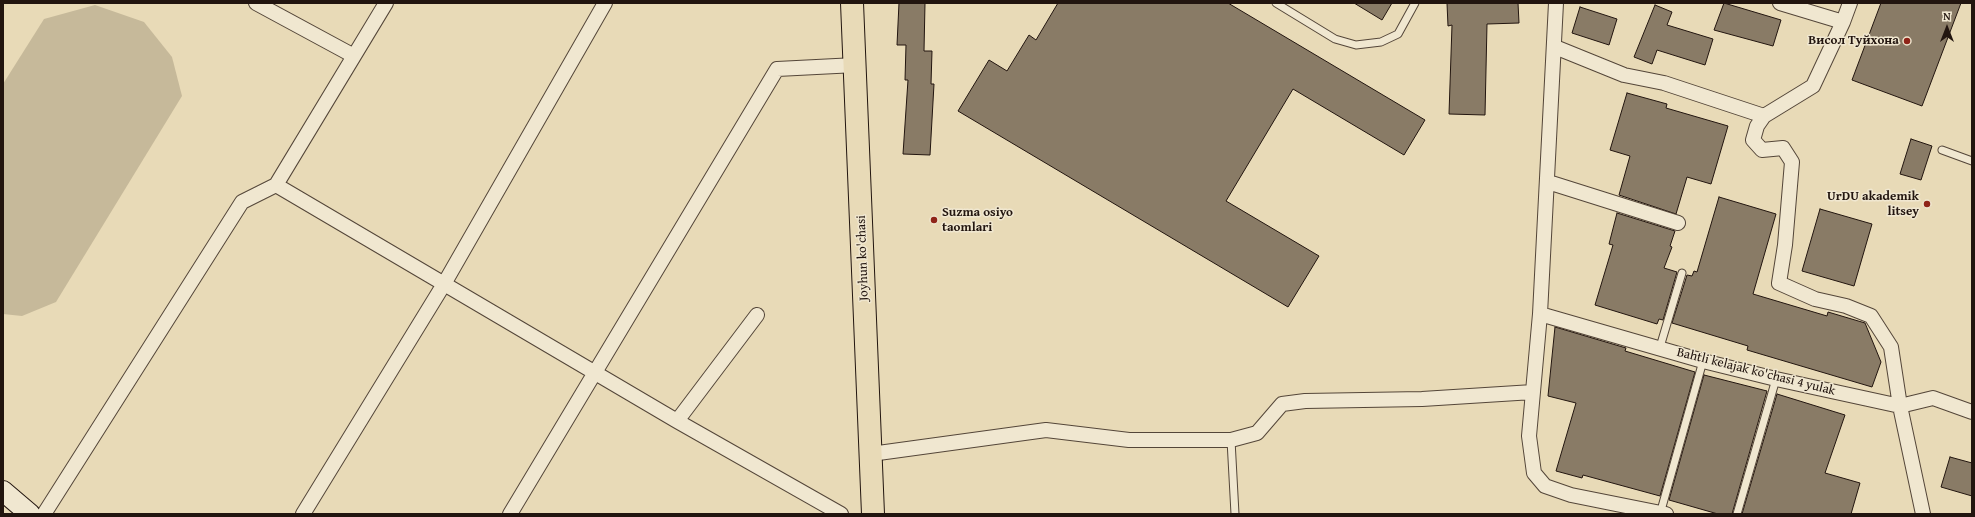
<!DOCTYPE html>
<html>
<head>
<meta charset="utf-8">
<style>
  body { margin:0 }
  #map { position:relative; width:1975px; height:517px; overflow:hidden; background:#e8dab7; font-family:"Gentium Book Plus",serif }
  canvas { display:block }
  .frame { position:absolute; inset:0; border:4px solid #22150f; pointer-events:none }
  .north { position:absolute; left:1927px; top:8px; width:40px; height:40px; -webkit-text-stroke:3px #f0e7d0; paint-order:stroke; rotate:0deg; font-size:11px; font-weight:700; line-height:16px; text-align:center; color:#22150f }
  .north::after { content:''; display:block; margin:auto; width:14px; height:18px; background:#22150f; clip-path:polygon(50% 0,100% 100%,50% 72%,0 100%) }
</style>
</head>
<body>
<div id="map">
<canvas width="1975" height="517"></canvas>
<div class="frame"></div>
<div class="north">N</div>
</div>
<script>
const g = document.querySelector('canvas').getContext('2d');
g.lineJoin = 'round';
function paint(path, color) {
  g.fillStyle = color;
  g.fill(path, 'evenodd');
}
function shape(rows) {
  const path = new Path2D();
  for (const r of rows) {
    path.moveTo(r[0], r[1]);
    for (let i = 2; i < r.length; i += 2) path.lineTo(r[i], r[i + 1]);
  }
  return path;
}
function strokePath(path, color, width, dash) {
  g.strokeStyle = color;
  g.lineWidth = width;
  g.lineCap = dash ? 'butt' : 'round';
  g.setLineDash(dash || []);
  g.stroke(path);
}
function drawText(font, color, halo, rows, align = 'center') {
  g.font = font + ' "Gentium Book Plus",serif';
  g.lineWidth = 3;
  g.setLineDash([]);
  g.textBaseline = 'middle';
  g.strokeStyle = halo;
  g.fillStyle = color;
  for (const [text, x, y, turn = 0] of rows) {
    g.save();
    g.translate(x, y);
    g.rotate((+turn || 0) * Math.PI / 180);
    g.textAlign = isNaN(turn) ? turn : align;
    if (halo) g.strokeText(text, 0, 0);
    g.fillText(text, 0, 0);
    g.restore();
  }
}
paint(shape([
  [95,5,144,22,172,57,182,96,56,302,22,316,3,314,3,84,44,19]
]), '#c6b99a');
const building = shape([
  [899,3,925,3,924,51,932,51,931,84,934,84,930,155,903,154,908,80,905,80,906,45,897,45,899,3],
  [1058,3,1228,3,1425,120,1404,155,1293,89,1226,201,1319,256,1288,307,958,111,989,60,1007,71,1029,35,1036,40,1058,3],
  [1354,3,1392,3,1382,20,1354,3],
  [1447,3,1518,3,1519,23,1487,24,1485,115,1449,114,1452,25,1448,26,1447,3],
  [1724,3,1781,20,1773,46,1714,30,1724,3],
  [1881,3,1961,3,1922,106,1852,80,1881,3],
  [1655,5,1672,12,1667,25,1713,39,1705,65,1657,50,1652,64,1634,57,1655,5],
  [1580,7,1617,19,1609,45,1572,33,1580,7],
  [1627,93,1667,104,1666,108,1728,126,1711,184,1687,177,1676,214,1619,195,1630,156,1610,150,1627,93],
  [1911,139,1932,146,1921,180,1900,174,1911,139],
  [1719,197,1776,214,1753,294,1827,316,1828,312,1865,323,1881,362,1872,387,1747,350,1748,346,1672,323,1687,275,1692,276,1694,271,1697,272,1719,197],
  [1820,209,1872,224,1854,286,1802,271,1820,209],
  [1617,213,1675,231,1670,246,1672,247,1664,268,1677,272,1663,320,1659,319,1657,324,1595,305,1613,245,1609,244,1617,213],
  [1555,327,1626,348,1625,351,1695,372,1660,496,1583,475,1582,478,1556,471,1576,403,1548,396,1555,327],
  [1704,375,1767,391,1732,514,1718,514,1669,500,1704,375],
  [1777,394,1845,415,1825,473,1860,483,1851,514,1742,514,1777,394],
  [1950,457,1972,463,1972,496,1941,487,1950,457]
]);
paint(building, '#897b66');
strokePath(building, '#22150f', 1);
const lane = shape([
  [1276,3,1335,39,1356,45,1381,42,1398,34,1415,3],
  [1942,150,1972,161],
  [1660,347,1682,273],
  [1231,440,1235,514],
  [1660,514,1703,361],
  [1737,514,1776,379]
]);
const street = shape([
  [256,3,354,56],
  [1556,3,1540,314,1529,436,1534,473,1545,486,1571,495,1666,514],
  [1780,3,1843,22],
  [1850,3,1843,22,1813,86,1764,116,1757,126,1753,140,1762,150,1783,148,1792,162,1785,245,1779,283,1815,299,1846,306,1871,316,1891,347,1900,406,1923,514],
  [1555,47,1624,75,1664,83,1764,116],
  [1548,182,1678,223],
  [276,185,677,421,841,514],
  [1540,314,1703,361,1776,379,1900,406,1933,398,1972,412],
  [677,421,757,315],
  [871,454,1046,430,1129,440,1231,440,1257,433,1282,404,1305,401,1422,399,1533,392],
  [44,514,242,202,276,185,386,3],
  [303,514,444,284,605,3],
  [510,514,777,69,856,65]
]);
const secondary = shape([
  [3,491,30,514]
]);
const primary = shape([
  [852,3,873,514]
]);
strokePath(lane, '#544639', 9);
strokePath(street, '#544639', 16);
strokePath(secondary, '#22150f', 22);
strokePath(primary, '#22150f', 24);
strokePath(lane, '#f0e7d0', 7);
strokePath(street, '#f0e7d0', 14);
strokePath(secondary, '#f0e7d0', 20);
strokePath(primary, '#e8dab7', 22);
for (const [x, y, r, color] of [
  [1907,41,4,"#8f2418"],
  [1927,204,4,"#8f2418"],
  [934,220,4,"#8f2418"]
]) {
  const dot = new Path2D();
  dot.arc(x, y, r, 0, 2 * Math.PI);
  g.fillStyle = color;
  g.fill(dot);
  strokePath(dot, '#f0e7d0', 1.5);
}
drawText('bold 13px', '#22150f', '#f0e7d0', [
  ["Висол Туйхона",1899,41],
  ["UrDU akademik",1919,197],
  ["litsey",1919,212],
  ["Suzma osiyo",942,213,"left"],
  ["taomlari",942,228,"left"]
], 'right');
drawText('13px', '#22150f', '#f0e7d0', [
  ["Joyhun ko'chasi",863,258,-92],
  ["Bahtli kelajak ko'chasi 4 yulak",1756,372,14]
]);
</script>
</body>
</html>
